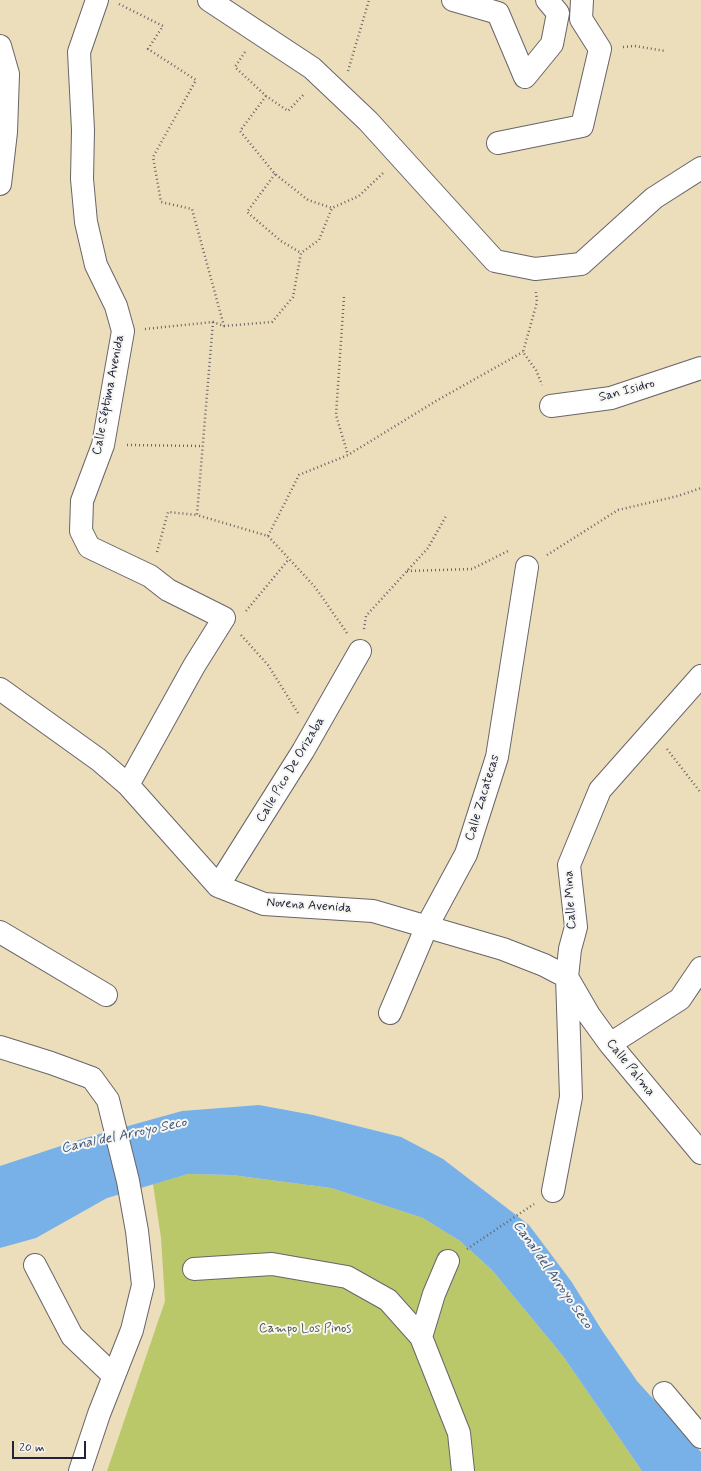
<!DOCTYPE html>
<html>
<head>
<meta charset="utf-8">
<style>
  body { margin:0 }
  #map { position:relative; width:701px; height:1471px; overflow:hidden; background:#ecdebb; font-family:Mynerve,sans-serif }
  canvas { display:block }
  .scale { position:absolute; left:12px; top:1441px; width:74px; height:18px; box-sizing:border-box; border:2px solid #22223b; border-top:0; padding-left:5px; font-size:12px; line-height:14px; white-space:nowrap; color:#22223b; -webkit-text-stroke:3px #f6f6f2; paint-order:stroke }
</style>
</head>
<body>
<div id="map">
<canvas width="701" height="1471"></canvas>
<div class="scale">20 m</div>
</div>
<script>
const g = document.querySelector('canvas').getContext('2d');
g.lineJoin = 'round';
function paint(path, color) {
  g.fillStyle = color;
  g.fill(path, 'evenodd');
}
function shape(rows) {
  const path = new Path2D();
  for (const r of rows) {
    path.moveTo(r[0], r[1]);
    for (let i = 2; i < r.length; i += 2) path.lineTo(r[i], r[i + 1]);
  }
  return path;
}
function strokePath(path, color, width, dash) {
  g.strokeStyle = color;
  g.lineWidth = width;
  g.lineCap = dash ? 'butt' : 'round';
  g.setLineDash(dash || []);
  g.stroke(path);
}
function drawText(font, color, halo, rows, align = 'center') {
  g.font = font + ' Mynerve,sans-serif';
  g.lineWidth = 4;
  g.setLineDash([]);
  g.textBaseline = 'middle';
  g.strokeStyle = halo;
  g.fillStyle = color;
  for (const [text, x, y, turn = 0] of rows) {
    g.save();
    g.translate(x, y);
    g.rotate((+turn || 0) * Math.PI / 180);
    g.textAlign = isNaN(turn) ? turn : align;
    if (halo) g.strokeText(text, 0, 0);
    g.fillText(text, 0, 0);
    g.restore();
  }
}
paint(shape([
  [188,1174,232,1175,331,1188,423,1218,460,1241,492,1270,563,1356,642,1471,107,1471,165,1301,161,1238,153,1184]
]), '#bac86a');
paint(shape([
  [259,1105,313,1115,401,1137,443,1159,529,1225,571,1281,603,1332,637,1381,701,1452,701,1471,642,1471,563,1356,492,1270,460,1241,423,1218,331,1188,232,1175,188,1174,107,1198,36,1238,0,1248,0,1166,85,1138,182,1111]
]), '#78b0e8');
const minor = shape([
  [97,0,79,52,83,130,82,179,86,222,96,265,116,306,123,331,103,445,82,501,81,531,89,547,150,576,168,590,224,618,194,666,128,785],
  [209,0,312,68,368,121,495,261,535,269,581,264,654,198,701,168],
  [453,0,498,13,525,77,552,44,558,13,547,0],
  [0,46,8,74,6,132,0,184],
  [498,143,582,126,600,49,581,19,582,0],
  [551,406,611,398,701,368],
  [0,689,99,760,128,785,218,886,264,904,373,911,503,949,544,965,567,977,589,1015,610,1044,701,1153],
  [218,886,303,751,360,651],
  [0,932,106,995],
  [390,1013,427,926,466,854,497,757,527,567],
  [610,1044,680,999,701,968],
  [0,1047,51,1063,92,1078,108,1100,128,1181,137,1231,143,1285,132,1330,99,1414,80,1471],
  [553,1191,571,1097,567,977,570,949,576,927,569,865,600,790,701,676],
  [35,1265,72,1336,114,1376],
  [194,1269,272,1264,347,1277,388,1300,421,1337,459,1433,463,1471],
  [421,1337,434,1294,448,1261],
  [664,1393,701,1437]
]);
strokePath(minor, '#696468', 24);
strokePath(shape([
  [119,4,163,26,148,49,196,80,153,157,161,202,192,209,224,326],
  [623,47,635,46,665,51],
  [245,52,235,67,266,96,288,111,305,93],
  [348,71,369,0],
  [266,96,240,131,275,174,308,200,332,208],
  [275,174,247,212,281,241,301,253],
  [536,292,537,302,523,352,536,370,542,385],
  [344,297,336,415,348,455],
  [213,322,197,515,268,536,315,587,347,633],
  [145,329,213,322,224,326,272,322,293,297,301,253,319,240,332,208,359,196,383,173],
  [127,445,203,446],
  [268,536,299,475,348,455,436,401,523,352],
  [157,552,168,512,197,515],
  [547,555,618,510,678,496,701,488],
  [407,571,472,569,508,551],
  [246,611,289,559],
  [364,629,366,616,428,548,446,516],
  [241,635,268,665,298,713],
  [667,749,701,793],
  [467,1249,534,1204]
]), '#696468', 2.5, [1, 3]);
strokePath(minor, '#fff', 22);
drawText('13px', '#22223b', '#f6f6f2', [
  ["San Isidro",627,391,-15],
  ["Calle Séptima Avenida",109,395,-79],
  ["Calle Pico De Orizaba",291,770,-59],
  ["Calle Zacatecas",483,798,-73],
  ["Calle Mina",571,900,-93],
  ["Novena Avenida",309,906,4],
  ["Calle Palma",630,1068,51]
]);
drawText('13px', '#505449', '#f6f6f2', [
  ["Campo Los Pinos",305,1329]
]);
drawText('italic 14px', '#405478', '#f6f6f2', [
  ["Canal del Arroyo Seco",124,1136,-12],
  ["Canal del Arroyo Seco",552,1275,55]
]);
</script>
</body>
</html>
